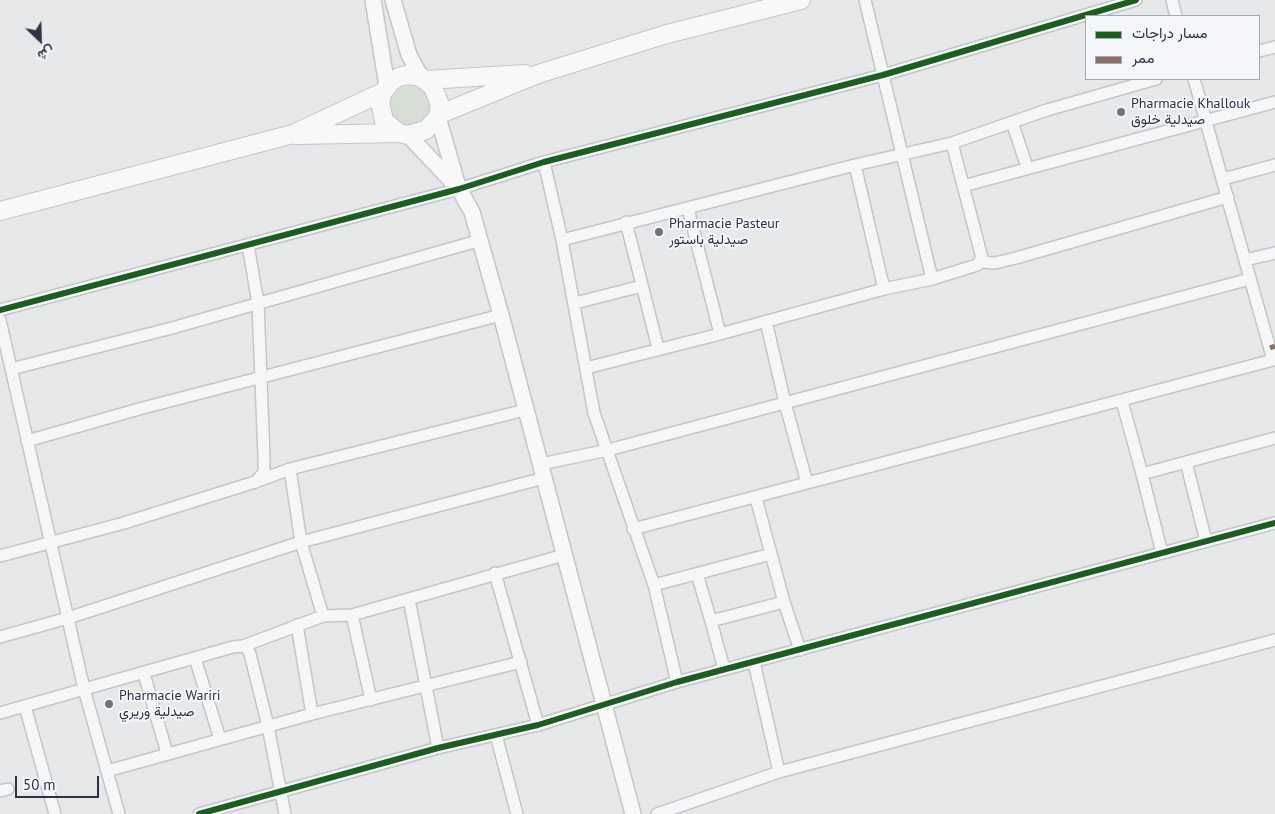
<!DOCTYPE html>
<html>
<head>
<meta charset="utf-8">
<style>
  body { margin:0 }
  #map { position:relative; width:1275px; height:814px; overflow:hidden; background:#e6e8ea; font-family:"PT Sans",Vazirmatn,sans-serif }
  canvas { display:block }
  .legend { position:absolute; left:1085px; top:15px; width:175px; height:65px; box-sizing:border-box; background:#f4f6f9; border:1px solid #a4a8b1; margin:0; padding:6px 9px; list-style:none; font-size:15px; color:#2b3445 }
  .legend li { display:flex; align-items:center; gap:10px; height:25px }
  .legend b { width:25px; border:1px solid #a4a8b1 }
  .north { position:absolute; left:15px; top:15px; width:50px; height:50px; -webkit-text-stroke:4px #f4f6f9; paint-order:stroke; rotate:156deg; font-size:14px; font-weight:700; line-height:20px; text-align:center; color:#2b3445 }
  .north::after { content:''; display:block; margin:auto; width:18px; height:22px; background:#2b3445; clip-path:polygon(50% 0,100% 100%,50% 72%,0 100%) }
  .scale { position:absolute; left:15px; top:776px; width:84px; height:22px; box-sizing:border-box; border:2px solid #2b3445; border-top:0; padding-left:6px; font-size:15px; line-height:18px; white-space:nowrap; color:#2b3445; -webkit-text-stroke:4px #f4f6f9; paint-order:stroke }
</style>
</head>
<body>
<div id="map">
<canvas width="1275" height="814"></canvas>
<ul class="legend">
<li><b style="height:6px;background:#1b5e20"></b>مسار دراجات</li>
<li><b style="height:6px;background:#8d6e63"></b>ممر</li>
</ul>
<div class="north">ش</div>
<div class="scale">50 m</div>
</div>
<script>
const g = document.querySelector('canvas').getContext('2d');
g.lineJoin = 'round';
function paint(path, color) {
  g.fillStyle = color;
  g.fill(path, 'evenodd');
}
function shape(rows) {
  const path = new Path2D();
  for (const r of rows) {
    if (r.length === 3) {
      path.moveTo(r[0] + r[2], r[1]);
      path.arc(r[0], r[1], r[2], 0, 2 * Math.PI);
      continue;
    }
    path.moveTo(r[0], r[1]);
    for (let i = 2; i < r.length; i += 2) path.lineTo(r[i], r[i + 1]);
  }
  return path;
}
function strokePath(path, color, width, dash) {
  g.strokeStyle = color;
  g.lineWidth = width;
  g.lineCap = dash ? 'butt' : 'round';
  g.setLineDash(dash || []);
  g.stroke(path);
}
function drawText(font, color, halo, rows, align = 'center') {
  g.font = font + ' "PT Sans",Vazirmatn,sans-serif';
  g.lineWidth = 4;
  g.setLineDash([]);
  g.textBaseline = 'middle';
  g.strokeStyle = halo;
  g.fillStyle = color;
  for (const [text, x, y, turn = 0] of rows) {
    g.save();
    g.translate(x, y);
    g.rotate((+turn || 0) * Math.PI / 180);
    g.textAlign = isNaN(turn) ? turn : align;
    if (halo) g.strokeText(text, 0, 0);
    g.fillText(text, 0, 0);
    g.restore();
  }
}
paint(shape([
  [410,106,20]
]), '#d6ded6');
const street = shape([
  [1172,0,1176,16],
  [1259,51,1275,47],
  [1012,122,1027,167],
  [544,162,562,240,855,165,952,143,1047,110,1156,79],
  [855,165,884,289],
  [1223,179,1275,165],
  [963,186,1275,102],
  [688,208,720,334],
  [626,222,658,348],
  [562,240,594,413,654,585,677,682],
  [248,245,258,303,264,457,264,472,256,482],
  [1245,260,1275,253],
  [980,262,995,263,1016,258,1228,197],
  [932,279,977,265,982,258,952,143],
  [575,303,642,286],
  [0,310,459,189,544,162,883,75,1136,0],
  [0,320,84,689,119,814],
  [766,321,785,403,807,483],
  [586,368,720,334,884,289,932,279,865,0],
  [11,369,172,328,481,240],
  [1122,401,1142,474],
  [27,441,139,409,501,315],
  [1186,462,1206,541],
  [541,464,608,450,1250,279],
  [290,469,301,542,323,616],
  [633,529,1273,360,1194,79],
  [1162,553,1142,474,1275,438],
  [0,556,124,523,255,482,290,469,525,410],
  [495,573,538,725],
  [697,574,711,621],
  [654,585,771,554],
  [409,599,438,748],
  [784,602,800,650],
  [352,615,371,700],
  [297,625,312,714],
  [0,637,68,618,301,542,544,478],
  [243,646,247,648,250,654,268,726,285,814],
  [195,658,220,739],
  [754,662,779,772],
  [724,669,711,621,784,602,756,498],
  [144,674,167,753],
  [25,706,55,814],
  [0,713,233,647,243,646,323,616,352,615,564,555],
  [496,735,517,814],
  [107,771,312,714,521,662],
  [0,791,8,789],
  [199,814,438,748,538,725,677,682,1275,523],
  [657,814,779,772,1275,640]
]);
const secondary = shape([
  [373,0,387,86],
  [393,0,409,55,421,77],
  [438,117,457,183],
  [408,135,459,189,472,212,501,315,633,814]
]);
const primary = shape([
  [426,80,525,74],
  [438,115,538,74,667,34,801,0],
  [296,135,399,133,408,135,426,130,438,117,440,105,433,87,421,77,407,75,399,77,392,81,383,92,380,101,384,121,399,133],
  [0,211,293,134,383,92]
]);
strokePath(street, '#c4c6c8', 14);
strokePath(secondary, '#c4c6c8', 18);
strokePath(primary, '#c2c5c8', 20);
strokePath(street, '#f5f6f7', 11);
strokePath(secondary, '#f8f8f8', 15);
strokePath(primary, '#f8f8f8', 18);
strokePath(shape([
  [1270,348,1275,346]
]), '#8d6e63', 5, [10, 5]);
strokePath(shape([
  [0,310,459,189,544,162,883,75,1136,0],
  [199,814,438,748,538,725,677,682,1275,523]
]), '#1b5e20', 6);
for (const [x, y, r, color] of [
  [1121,112,5,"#6c737f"],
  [659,232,5,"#6c737f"],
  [109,704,5,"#6c737f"]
]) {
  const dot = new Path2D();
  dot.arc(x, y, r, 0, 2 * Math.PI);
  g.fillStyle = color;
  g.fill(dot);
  strokePath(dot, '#f4f6f9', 2);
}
drawText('14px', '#2b3445', '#f4f6f9', [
  ["Pharmacie Khallouk",1131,104],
  ["صيدلية خلوق",1131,120],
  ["Pharmacie Pasteur",669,224],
  ["صيدلية باستور",669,240],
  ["Pharmacie Wariri",119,696],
  ["صيدلية وريري",119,712]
], 'left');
</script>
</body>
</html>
